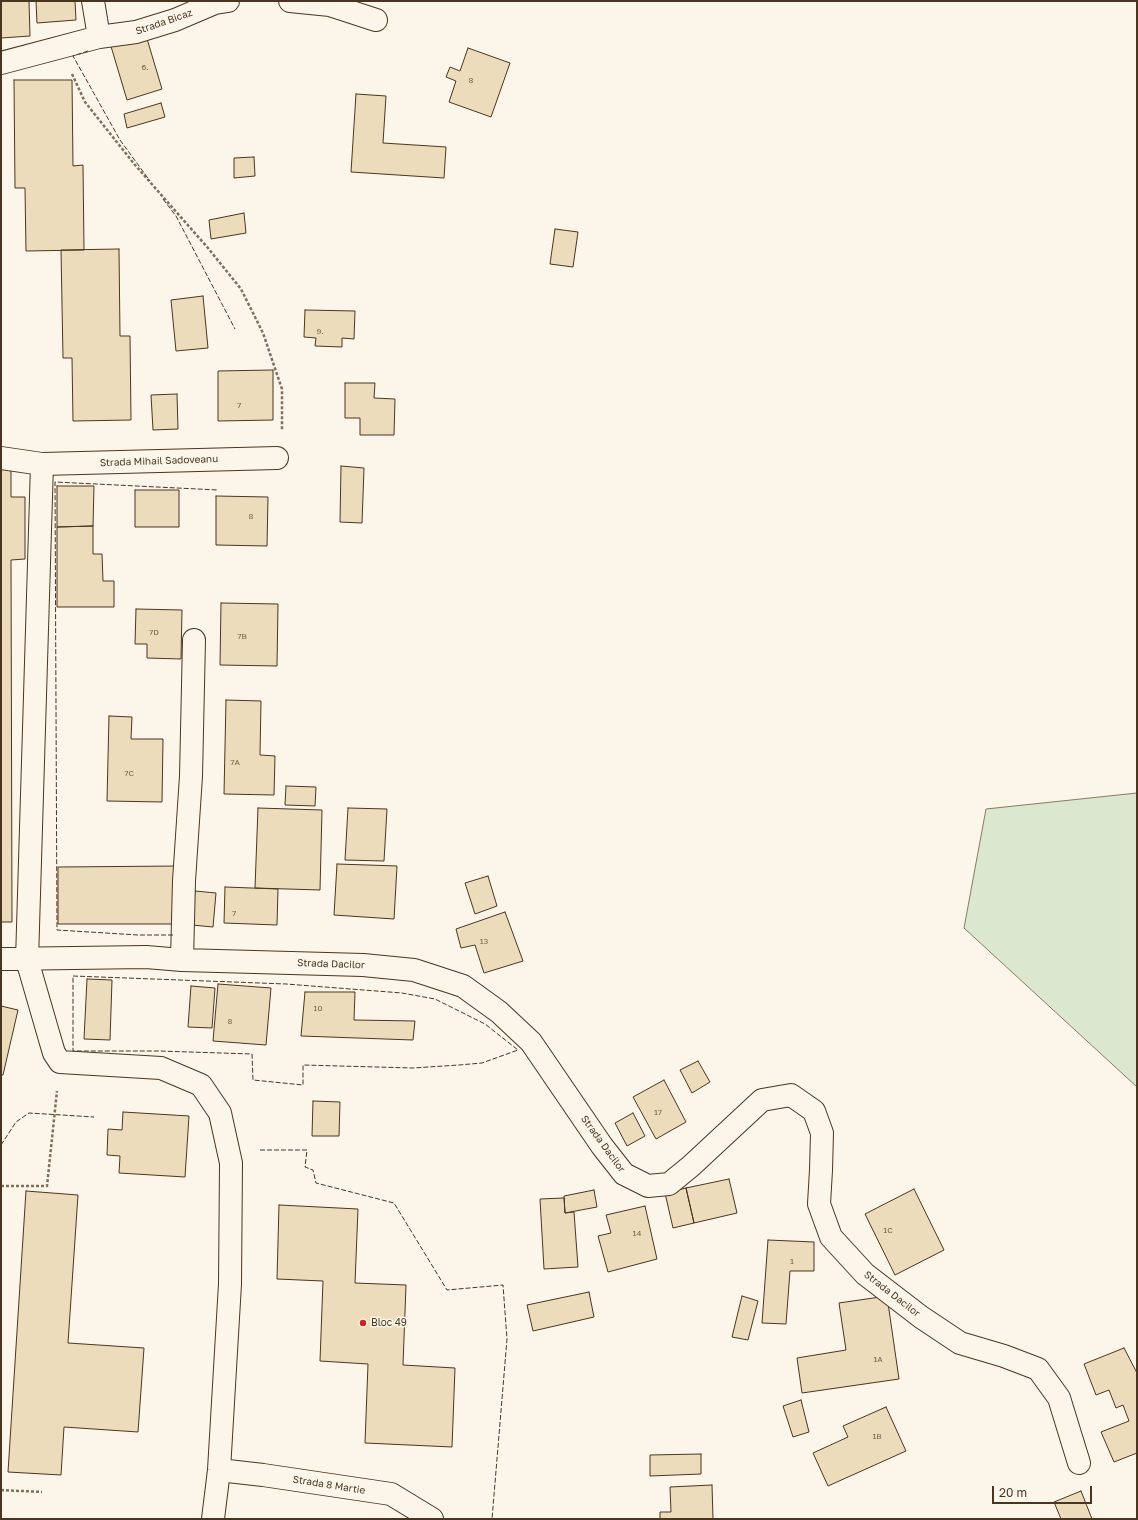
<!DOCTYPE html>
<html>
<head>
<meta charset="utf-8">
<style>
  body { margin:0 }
  #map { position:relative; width:1138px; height:1520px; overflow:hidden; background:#fbf6e9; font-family:"Golos Text",sans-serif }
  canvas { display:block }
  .frame { position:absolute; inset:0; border:2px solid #4a3520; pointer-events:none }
  .scale { position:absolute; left:992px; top:1486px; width:100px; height:18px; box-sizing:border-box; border:2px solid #4a3520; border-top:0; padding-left:5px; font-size:12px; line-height:14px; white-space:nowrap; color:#4a3520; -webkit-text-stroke:3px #fbf6e9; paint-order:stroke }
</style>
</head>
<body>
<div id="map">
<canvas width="1138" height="1520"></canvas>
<div class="frame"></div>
<div class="scale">20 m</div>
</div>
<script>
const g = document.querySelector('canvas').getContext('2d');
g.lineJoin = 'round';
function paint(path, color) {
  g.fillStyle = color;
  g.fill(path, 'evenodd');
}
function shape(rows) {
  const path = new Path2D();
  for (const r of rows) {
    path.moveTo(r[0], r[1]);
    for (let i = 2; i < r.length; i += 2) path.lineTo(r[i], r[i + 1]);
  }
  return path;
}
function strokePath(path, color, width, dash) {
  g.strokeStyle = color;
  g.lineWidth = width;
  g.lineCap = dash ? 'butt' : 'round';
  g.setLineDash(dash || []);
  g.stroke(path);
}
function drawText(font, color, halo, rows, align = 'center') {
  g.font = font + ' "Golos Text",sans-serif';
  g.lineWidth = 3;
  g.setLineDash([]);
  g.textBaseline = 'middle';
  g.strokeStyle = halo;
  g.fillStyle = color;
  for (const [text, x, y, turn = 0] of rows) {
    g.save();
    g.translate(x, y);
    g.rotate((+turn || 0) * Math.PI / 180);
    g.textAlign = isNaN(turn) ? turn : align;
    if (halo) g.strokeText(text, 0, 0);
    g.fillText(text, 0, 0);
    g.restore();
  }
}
const green = shape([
  [1137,793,1137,1087,964,928,986,809,1137,793]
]);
paint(green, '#dce7d0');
strokePath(green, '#887966', 1);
const building = shape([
  [1,1,29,1,30,36,1,38,1,1],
  [36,1,75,1,76,20,37,23,36,1],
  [145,32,162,89,127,100,110,43,145,32],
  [468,48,510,63,491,117,449,102,456,81,446,77,450,67,460,71,468,48],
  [14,80,72,80,73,166,83,165,84,250,26,251,25,188,15,188,14,80],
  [356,94,386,96,383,143,446,147,444,178,351,172,356,94],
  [161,103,165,117,127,128,124,114,161,103],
  [254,157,255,176,234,178,234,158,254,157],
  [244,213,246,233,211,239,209,220,244,213],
  [555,229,578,232,573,267,550,264,555,229],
  [119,249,120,336,130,336,131,420,73,421,72,358,63,358,61,250,119,249],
  [203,296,208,348,176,351,171,300,203,296],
  [305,310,355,311,354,339,342,338,342,347,315,346,316,338,304,337,305,310],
  [273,370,273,420,218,421,218,371,273,370],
  [345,383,375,383,374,398,395,399,394,435,360,435,360,418,345,418,345,383],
  [177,394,178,429,153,430,151,395,177,394],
  [341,466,364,468,362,523,340,522,341,466],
  [1,467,11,467,11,497,25,497,25,559,11,560,12,922,1,922,1,467],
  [57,486,94,486,93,526,57,527,57,486],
  [135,490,179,490,179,527,135,527,135,490],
  [216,496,268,497,267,546,216,545,216,496],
  [93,526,93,554,102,554,103,581,114,581,114,607,57,607,57,527,93,526],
  [221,603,278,604,277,666,220,665,221,603],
  [136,609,182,610,181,659,147,658,147,644,135,644,136,609],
  [226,700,261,701,260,755,275,756,274,795,224,794,226,700],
  [109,716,132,717,131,739,163,739,162,802,107,801,109,716],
  [286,786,316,787,315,806,285,805,286,786],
  [258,808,322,810,320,890,255,888,258,808],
  [348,808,387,809,384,861,345,860,348,808],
  [337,864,397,866,394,919,334,915,337,864],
  [178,866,178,924,58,924,58,867,178,866],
  [488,876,497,906,475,914,465,883,488,876],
  [225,887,278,889,277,925,224,923,225,887],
  [195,891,216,893,213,927,192,925,195,891],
  [505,912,523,961,484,973,475,945,461,948,456,929,505,912],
  [87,979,112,980,110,1040,84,1039,87,979],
  [218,984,271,988,266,1045,213,1041,218,984],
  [191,986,215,988,212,1028,188,1027,191,986],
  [305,992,355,992,354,1020,415,1021,413,1040,301,1036,305,992],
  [1,1006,18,1010,3,1075,1,1075,1,1006],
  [698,1061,710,1082,692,1093,680,1070,698,1061],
  [664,1080,686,1122,656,1139,633,1097,664,1080],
  [313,1101,340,1102,339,1136,312,1136,313,1101],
  [123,1112,189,1116,185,1177,119,1173,120,1156,107,1155,108,1129,122,1130,123,1112],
  [633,1113,645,1136,627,1146,615,1123,633,1113],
  [729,1179,737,1213,694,1223,686,1188,729,1179],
  [686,1188,694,1223,673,1228,665,1193,686,1188],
  [914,1189,944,1250,895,1275,865,1214,914,1189],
  [594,1190,597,1207,565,1213,564,1196,594,1190],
  [26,1191,78,1195,68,1343,144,1348,138,1432,64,1427,61,1475,8,1472,26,1191],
  [564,1198,565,1213,574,1212,578,1267,544,1269,540,1199,564,1198],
  [279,1205,358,1209,355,1283,406,1285,403,1365,455,1368,452,1447,365,1443,368,1364,320,1361,323,1281,277,1279,279,1205],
  [645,1206,657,1259,608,1272,598,1236,611,1233,606,1215,645,1206],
  [768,1240,814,1242,814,1271,790,1271,786,1324,762,1323,768,1240],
  [589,1292,594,1317,533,1331,527,1305,589,1292],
  [742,1296,758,1301,748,1340,732,1337,742,1296],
  [887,1296,899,1379,802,1393,797,1358,846,1350,839,1303,887,1296],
  [1124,1348,1137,1373,1137,1453,1114,1462,1101,1432,1129,1421,1123,1405,1116,1408,1109,1390,1096,1395,1084,1364,1124,1348],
  [801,1400,809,1432,793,1437,783,1406,801,1400],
  [886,1407,906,1451,828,1486,813,1453,848,1437,843,1426,886,1407],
  [701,1454,701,1474,650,1476,650,1455,701,1454],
  [712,1485,713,1519,660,1519,660,1512,671,1512,670,1487,712,1485],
  [1081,1491,1092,1519,1061,1519,1054,1502,1081,1491]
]);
paint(building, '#ecdcbc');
strokePath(building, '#4a3520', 1);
const street = shape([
  [290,1,330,5,376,20],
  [99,37,136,32,175,20,215,3,228,1],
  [1,63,99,37,93,1],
  [1,458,42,464,277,458],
  [42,464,27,960,49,1036,54,1053,60,1062,161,1068,201,1085,220,1113,231,1163,230,1284,219,1470,213,1519],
  [1,959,146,957,182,960,363,965,414,970,463,986,499,1012,531,1042,602,1146,624,1174,648,1186,669,1184,691,1166,762,1100,791,1095,814,1111,822,1133,821,1170,819,1204,831,1237,865,1274,921,1317,960,1343,1004,1356,1038,1369,1059,1398,1079,1463],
  [182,960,184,881,191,776,194,640],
  [219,1470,263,1475,391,1494,432,1519]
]);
strokePath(street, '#4a3520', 24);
strokePath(shape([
  [72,74,85,102,135,165,208,248,241,289,263,333,282,389,282,430],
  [1,1186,47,1186,57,1091],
  [1,1490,42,1492]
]), '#7f6f5c', 2.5, [3, 2]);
strokePath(street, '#fbf6e9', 22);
strokePath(shape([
  [88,51,73,56,120,140,150,181],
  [163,199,176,216,235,329],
  [173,935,138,935,57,930,55,482,218,490],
  [73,976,286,984,402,993,435,999,485,1024,518,1050,482,1063,459,1065,413,1068,303,1065,303,1085,253,1080,252,1054,159,1051,73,1051,73,976],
  [1,1145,16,1122,29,1113,94,1117],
  [260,1150,307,1150,305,1167,313,1170,316,1183,394,1203,447,1290,503,1285,507,1339,492,1519]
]), '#4a3520', 1, [5, 2]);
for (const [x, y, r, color] of [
  [363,1323,4,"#c62828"]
]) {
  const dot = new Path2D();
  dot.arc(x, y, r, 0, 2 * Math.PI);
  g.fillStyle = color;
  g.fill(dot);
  strokePath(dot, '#fbf6e9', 1.5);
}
drawText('8px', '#725f47', null, [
  ["6.",145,67],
  ["8",471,80],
  ["9.",320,331],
  ["7",239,405],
  ["8",251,516],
  ["7D",154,632],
  ["7B",242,636],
  ["7A",235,762],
  ["7C",129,773],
  ["7",234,913],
  ["13",484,941],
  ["10",318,1008],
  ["8",230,1021],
  ["17",658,1112],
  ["1C",888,1230],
  ["14",637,1233],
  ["1",792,1261],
  ["1A",878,1359],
  ["1B",877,1436]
]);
drawText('10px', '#4a3520', '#fbf6e9', [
  ["Strada Bicaz",164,22,-19],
  ["Strada Mihail Sadoveanu",159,461,-2],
  ["Strada Dacilor",331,964,2],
  ["Strada Dacilor",603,1144,54],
  ["Strada Dacilor",892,1294,38],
  ["Strada 8 Martie",329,1485,9]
]);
drawText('10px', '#4a3520', '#fbf6e9', [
  ["Bloc 49",371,1323]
], 'left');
</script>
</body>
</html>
